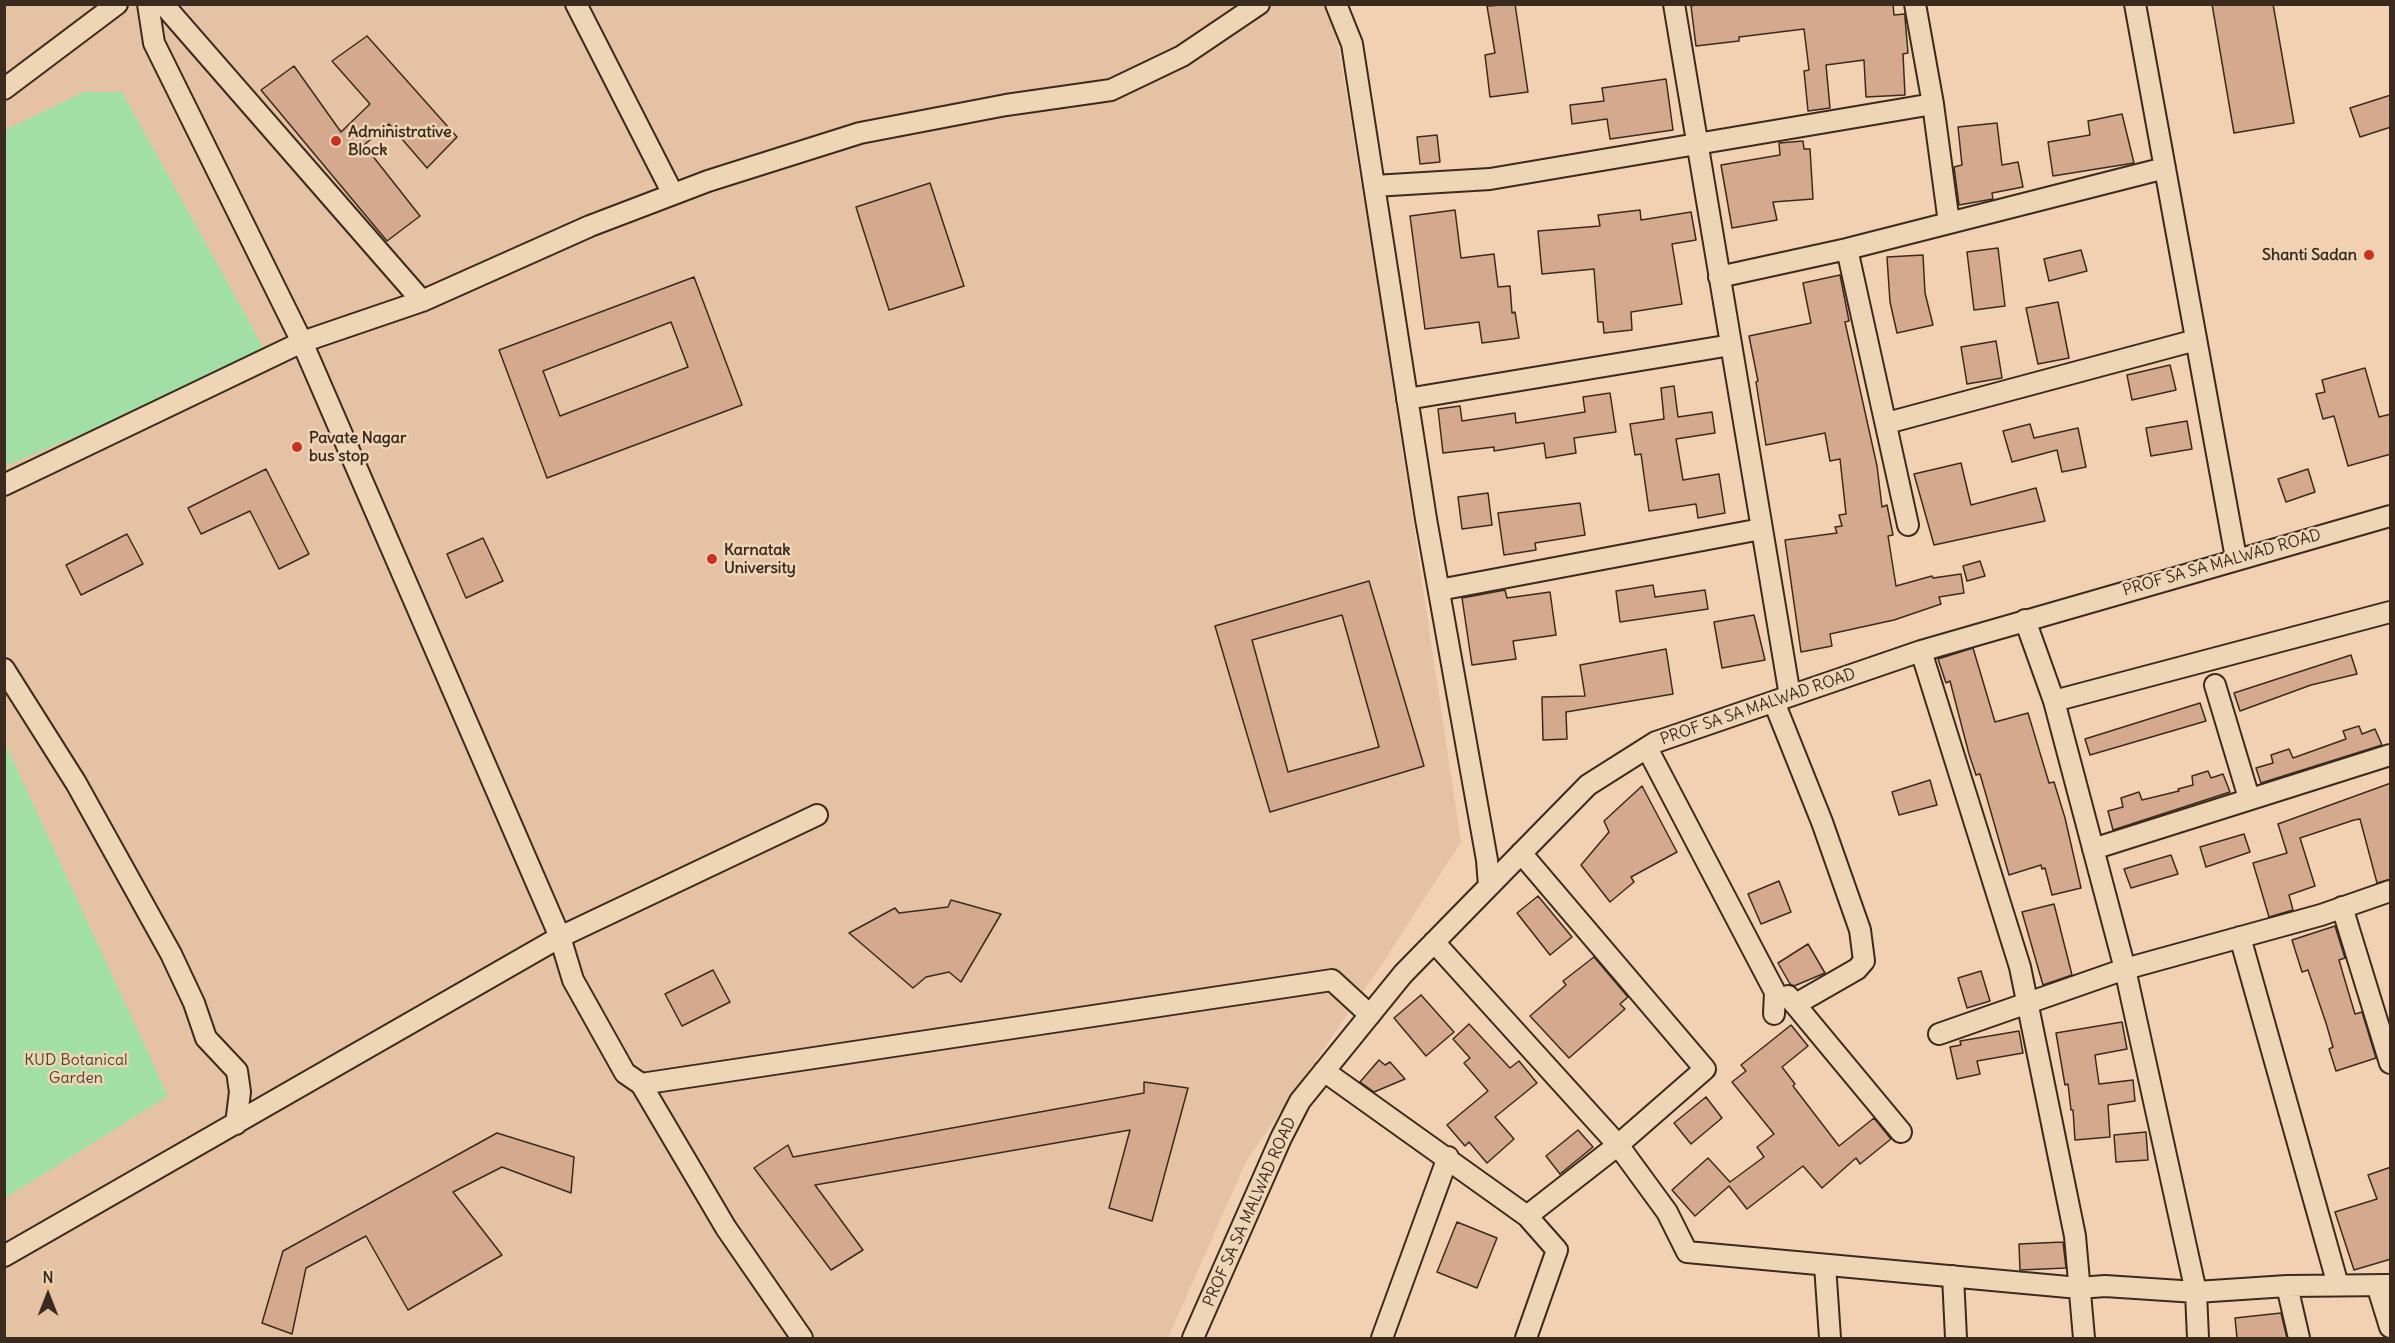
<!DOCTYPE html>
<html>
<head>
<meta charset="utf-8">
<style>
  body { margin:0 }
  #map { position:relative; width:2395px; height:1343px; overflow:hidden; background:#f2d1b2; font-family:Delius,sans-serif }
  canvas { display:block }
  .frame { position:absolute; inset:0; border:6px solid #3b2a1e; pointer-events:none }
  .north { position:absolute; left:18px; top:1265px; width:60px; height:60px; -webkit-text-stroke:4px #eed5b6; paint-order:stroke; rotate:0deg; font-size:16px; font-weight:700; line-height:24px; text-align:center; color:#3b2a1e }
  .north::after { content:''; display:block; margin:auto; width:21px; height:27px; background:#3b2a1e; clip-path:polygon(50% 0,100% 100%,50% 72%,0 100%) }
</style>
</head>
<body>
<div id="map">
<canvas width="2395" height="1343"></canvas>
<div class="frame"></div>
<div class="north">N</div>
</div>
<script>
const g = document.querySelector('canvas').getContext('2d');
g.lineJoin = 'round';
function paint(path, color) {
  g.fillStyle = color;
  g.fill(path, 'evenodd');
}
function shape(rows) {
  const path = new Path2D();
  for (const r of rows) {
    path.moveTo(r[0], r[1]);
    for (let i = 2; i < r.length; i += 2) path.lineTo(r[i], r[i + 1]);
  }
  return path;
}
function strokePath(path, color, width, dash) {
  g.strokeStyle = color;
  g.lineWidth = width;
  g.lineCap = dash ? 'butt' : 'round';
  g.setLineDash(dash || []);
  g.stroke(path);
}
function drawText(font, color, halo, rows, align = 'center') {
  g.font = font + ' Delius,sans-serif';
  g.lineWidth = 5;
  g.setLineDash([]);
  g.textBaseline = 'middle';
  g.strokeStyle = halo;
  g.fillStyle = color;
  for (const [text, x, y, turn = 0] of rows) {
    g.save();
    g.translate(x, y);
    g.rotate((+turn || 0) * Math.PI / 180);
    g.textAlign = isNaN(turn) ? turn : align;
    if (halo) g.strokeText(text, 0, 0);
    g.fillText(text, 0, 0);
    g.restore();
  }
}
paint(shape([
  [5,5,1326,5,1329,7,1339,50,1376,275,1461,842,1382,964,1246,1162,1168,1338,5,1338]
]), '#e6c2a4');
paint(shape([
  [84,92,122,92,268,356,5,466,5,130],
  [4,741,168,1096,5,1198,4,1198]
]), '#a1dfa6');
const building = shape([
  [1515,4,1528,92,1490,97,1485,55,1495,53,1487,6,1515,4],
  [1700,4,1893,4,1894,15,1905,14,1905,18,1908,53,1903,54,1905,95,1866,97,1864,60,1826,65,1830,108,1808,111,1804,71,1809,70,1804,29,1739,37,1739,41,1696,46,1691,6,1700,4],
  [2212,4,2273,4,2294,123,2234,133,2212,4],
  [367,36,457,137,427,168,389,124,364,145,420,216,387,241,261,90,294,66,341,132,370,104,332,61,367,36],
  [1666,79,1673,130,1610,139,1607,119,1572,124,1570,105,1604,101,1602,88,1666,79],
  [2391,95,2391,127,2360,137,2350,108,2391,95],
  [2122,114,2134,163,2053,176,2048,142,2090,135,2088,121,2122,114],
  [1997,123,2002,165,2018,162,2023,187,1992,193,1993,199,1959,205,1954,167,1962,165,1958,127,1997,123],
  [1437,135,1440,162,1420,164,1417,137,1437,135],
  [1803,141,1804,149,1810,149,1813,199,1773,202,1777,220,1732,228,1721,165,1780,155,1779,143,1803,141],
  [930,183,964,286,889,310,856,207,930,183],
  [1455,210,1461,258,1494,254,1498,287,1510,286,1512,313,1515,312,1519,338,1482,343,1479,322,1425,329,1410,216,1455,210],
  [1640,210,1641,220,1691,212,1696,240,1672,244,1682,304,1631,312,1632,330,1604,333,1603,322,1598,322,1594,269,1542,274,1538,231,1600,226,1598,215,1640,210],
  [1998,248,2005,306,1974,310,1967,252,1998,248],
  [2081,250,2087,271,2049,281,2044,259,2081,250],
  [1923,255,1925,293,1933,325,1897,333,1890,302,1887,257,1923,255],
  [1840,275,1849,321,1845,322,1877,466,1882,507,1887,505,1893,535,1888,536,1896,586,1932,576,1933,578,1961,574,1964,593,1939,597,1941,604,1894,620,1830,634,1832,646,1801,652,1785,540,1837,533,1835,527,1842,526,1839,515,1846,514,1840,459,1830,461,1825,433,1766,445,1756,382,1758,381,1749,336,1811,323,1803,283,1840,275],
  [694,277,742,405,547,478,499,350,694,277],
  [671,322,688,367,560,416,543,371,671,322],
  [2058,302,2069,358,2038,364,2026,308,2058,302],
  [1996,341,2002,378,1967,384,1961,347,1996,341],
  [2170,365,2176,390,2132,400,2127,375,2170,365],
  [2365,368,2379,417,2391,414,2391,454,2348,466,2334,416,2323,419,2316,394,2325,392,2322,380,2365,368],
  [1674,386,1678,417,1712,412,1715,433,1676,439,1683,480,1719,474,1725,513,1698,518,1696,504,1649,511,1641,454,1635,455,1630,424,1664,419,1661,388,1674,386],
  [1610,393,1616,432,1574,438,1576,453,1546,458,1544,443,1494,451,1494,447,1443,453,1438,409,1460,406,1462,421,1515,413,1516,423,1585,412,1583,397,1610,393],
  [2187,421,2192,449,2151,456,2146,428,2187,421],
  [2030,424,2034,438,2078,428,2086,467,2062,472,2057,450,2012,462,2003,431,2030,424],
  [1961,463,1971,505,2036,488,2045,521,1934,545,1914,474,1961,463],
  [266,469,309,554,279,569,250,511,201,534,188,508,266,469],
  [2308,469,2315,492,2286,502,2278,479,2308,469],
  [1488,493,1492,525,1462,529,1458,497,1488,493],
  [1580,503,1585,535,1535,543,1536,550,1504,555,1498,513,1580,503],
  [127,534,143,564,81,595,66,565,127,534],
  [483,538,503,581,466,598,447,554,483,538],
  [1980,561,1985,576,1967,581,1963,566,1980,561],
  [1369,581,1424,766,1270,812,1215,626,1369,581],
  [1342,615,1379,747,1288,772,1252,640,1342,615],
  [1653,585,1655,597,1705,590,1708,609,1620,622,1616,591,1653,585],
  [1505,590,1507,598,1550,592,1556,635,1513,641,1516,659,1472,665,1462,598,1505,590],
  [1754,615,1765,660,1722,668,1714,622,1754,615],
  [1973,648,1995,722,2028,713,2049,783,2054,782,2065,818,2081,888,2052,895,2045,868,2042,869,2041,865,2009,875,1980,774,1976,775,1969,754,1950,681,1946,683,1938,659,1973,648],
  [1666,649,1673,694,1566,712,1567,739,1543,740,1542,697,1585,696,1580,665,1666,649],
  [2351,655,2357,674,2311,685,2240,711,2234,693,2351,655],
  [2200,703,2206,721,2090,755,2085,739,2200,703],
  [2359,726,2362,734,2375,729,2382,745,2261,783,2256,768,2273,763,2271,755,2289,749,2293,758,2346,739,2343,731,2359,726],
  [2208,771,2211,778,2223,774,2230,792,2113,830,2108,811,2123,807,2121,798,2139,792,2142,800,2179,791,2178,789,2193,785,2192,776,2208,771],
  [1930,780,1937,805,1899,815,1892,792,1930,780],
  [2391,783,2391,879,2377,883,2360,819,2354,820,2300,838,2315,886,2289,895,2293,910,2269,917,2253,863,2287,853,2278,824,2391,783],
  [1642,786,1677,852,1631,877,1634,882,1610,902,1581,865,1609,832,1604,821,1642,786],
  [2244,834,2250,852,2206,867,2200,847,2244,834],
  [2171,855,2178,874,2131,888,2124,869,2171,855],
  [1779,881,1791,912,1761,924,1748,894,1779,881],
  [1538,896,1572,937,1550,955,1517,913,1538,896],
  [951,900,1001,914,961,982,949,972,926,977,913,988,849,933,895,908,899,913,948,907,951,900],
  [2054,904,2072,975,2043,985,2022,912,2054,904],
  [2335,926,2345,958,2339,960,2346,984,2355,1014,2362,1012,2376,1058,2336,1071,2329,1049,2333,1047,2326,1023,2308,970,2302,972,2292,940,2335,926],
  [1808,944,1825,973,1794,986,1790,984,1778,963,1808,944],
  [1594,957,1628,997,1620,1004,1625,1009,1569,1058,1530,1016,1566,985,1563,981,1594,957],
  [713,970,730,1002,682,1026,665,994,713,970],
  [1981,971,1990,1001,1967,1008,1958,978,1981,971],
  [1421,995,1454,1032,1426,1056,1394,1018,1421,995],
  [2122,1022,2127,1049,2095,1055,2099,1084,2133,1080,2135,1101,2108,1105,2110,1137,2075,1140,2073,1110,2071,1110,2068,1084,2065,1085,2056,1033,2122,1022],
  [1469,1024,1510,1068,1519,1061,1537,1083,1495,1117,1514,1139,1487,1163,1469,1142,1465,1146,1447,1125,1488,1091,1464,1063,1470,1058,1453,1039,1469,1024],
  [1791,1025,1808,1046,1782,1067,1795,1084,1793,1086,1839,1146,1874,1118,1891,1139,1860,1164,1856,1158,1822,1188,1803,1166,1747,1209,1729,1186,1695,1216,1672,1190,1708,1158,1730,1182,1764,1157,1757,1147,1774,1134,1732,1082,1746,1071,1741,1065,1791,1025],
  [2019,1031,2023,1053,1977,1061,1980,1074,1957,1079,1950,1047,1961,1045,1960,1041,2019,1031],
  [1379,1060,1385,1065,1390,1062,1405,1079,1374,1092,1360,1082,1379,1060],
  [1144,1082,1188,1088,1152,1221,1109,1208,1130,1130,815,1185,863,1250,831,1270,754,1168,788,1145,793,1157,1144,1093,1144,1082],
  [1706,1097,1722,1118,1691,1144,1674,1123,1706,1097],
  [1578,1130,1593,1147,1560,1174,1546,1156,1578,1130],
  [2146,1132,2148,1160,2116,1162,2114,1135,2146,1132],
  [497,1133,574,1157,571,1193,502,1167,453,1192,502,1255,408,1310,366,1236,306,1268,292,1334,262,1323,283,1251,497,1133],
  [2391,1167,2391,1259,2354,1270,2335,1212,2377,1199,2368,1175,2391,1167],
  [1457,1222,1497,1238,1477,1288,1437,1272,1457,1222],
  [2063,1242,2066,1268,2020,1270,2019,1244,2063,1242],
  [2281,1313,2287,1338,2237,1338,2235,1318,2281,1313]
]);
paint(building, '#d5a98e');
strokePath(building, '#3b2a1e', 1.5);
const minor = shape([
  [148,4,154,43,302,342,560,937,573,980,625,1073,641,1084,726,1228,802,1338],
  [163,4,422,301],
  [576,4,673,194],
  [1336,4,1352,44,1426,519,1487,860,1489,886],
  [1674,4,1790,696],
  [1915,4,1933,104,1949,223],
  [2135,4,2236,558],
  [4,89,117,4],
  [1374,186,1490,179,1933,104],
  [1847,249,1908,525],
  [1719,277,1847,249,2165,168],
  [1407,399,1731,345],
  [1887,423,2196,340],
  [4,485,302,342,422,301,590,226,708,181,860,133,1006,105,1111,90,1182,56,1259,4],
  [1439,590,1761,529],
  [2025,620,2054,701,2125,969,2196,1292,2198,1338],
  [1921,651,2020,967,2075,1236,2084,1338],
  [4,669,76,783,171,954,194,1003,206,1038,237,1071,240,1092,236,1124],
  [2215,685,2249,798],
  [2054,701,2390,612],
  [1774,702,1822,822,1860,930,1864,961,1857,969,1796,1004],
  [1647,748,1775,992,1774,1014],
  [2093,849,2390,755],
  [1521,853,1705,1069,1618,1145,1527,1216],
  [2342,907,2390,1063],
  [2240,937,2338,1285],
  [1434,942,1618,1145,1667,1212,1687,1252,2079,1288,2105,1286,2196,1292,2287,1286,2390,1285],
  [1788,996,1901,1132],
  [1939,1034,2125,969,2321,915,2390,891],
  [1324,1071,1527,1216,1557,1250,1526,1338],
  [641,1084,1332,980,1370,1015],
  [4,1256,560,937,817,815],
  [1825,1265,1830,1338],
  [1953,1276,1956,1338],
  [2377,1285,2390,1327],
  [2287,1286,2299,1338],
  [1193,1338,1281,1138,1300,1101,1403,974,1588,785,1656,742,1921,651,2390,516],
  [1382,1338,1448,1157]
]);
strokePath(minor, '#3b2a1e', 24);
strokePath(minor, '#eed5b6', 20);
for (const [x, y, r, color] of [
  [336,141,6,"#c8321e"],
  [2369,255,6,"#c8321e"],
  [297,447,6,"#c8321e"],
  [712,559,6,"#c8321e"]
]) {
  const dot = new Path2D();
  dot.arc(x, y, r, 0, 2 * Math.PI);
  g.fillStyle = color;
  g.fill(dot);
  strokePath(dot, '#eed5b6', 2);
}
drawText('bold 16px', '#3b2a1e', '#eed5b6', [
  ["Administrative",348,132],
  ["Block",348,150],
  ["Shanti Sadan",2357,255,"right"],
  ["Pavate Nagar",309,438],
  ["bus stop",309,456],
  ["Karnatak",724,550],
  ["University",724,568]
], 'left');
drawText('16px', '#3b2a1e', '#eed5b6', [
  ["PROF SA SA MALWAD ROAD",2222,563,-16],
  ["PROF SA SA MALWAD ROAD",1758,707,-19],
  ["PROF SA SA MALWAD ROAD",1250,1212,-66]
]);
drawText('16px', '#4a4532', '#eed5b6', [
  ["KUD Botanical",76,1060],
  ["Garden",76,1078]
]);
</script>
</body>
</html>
